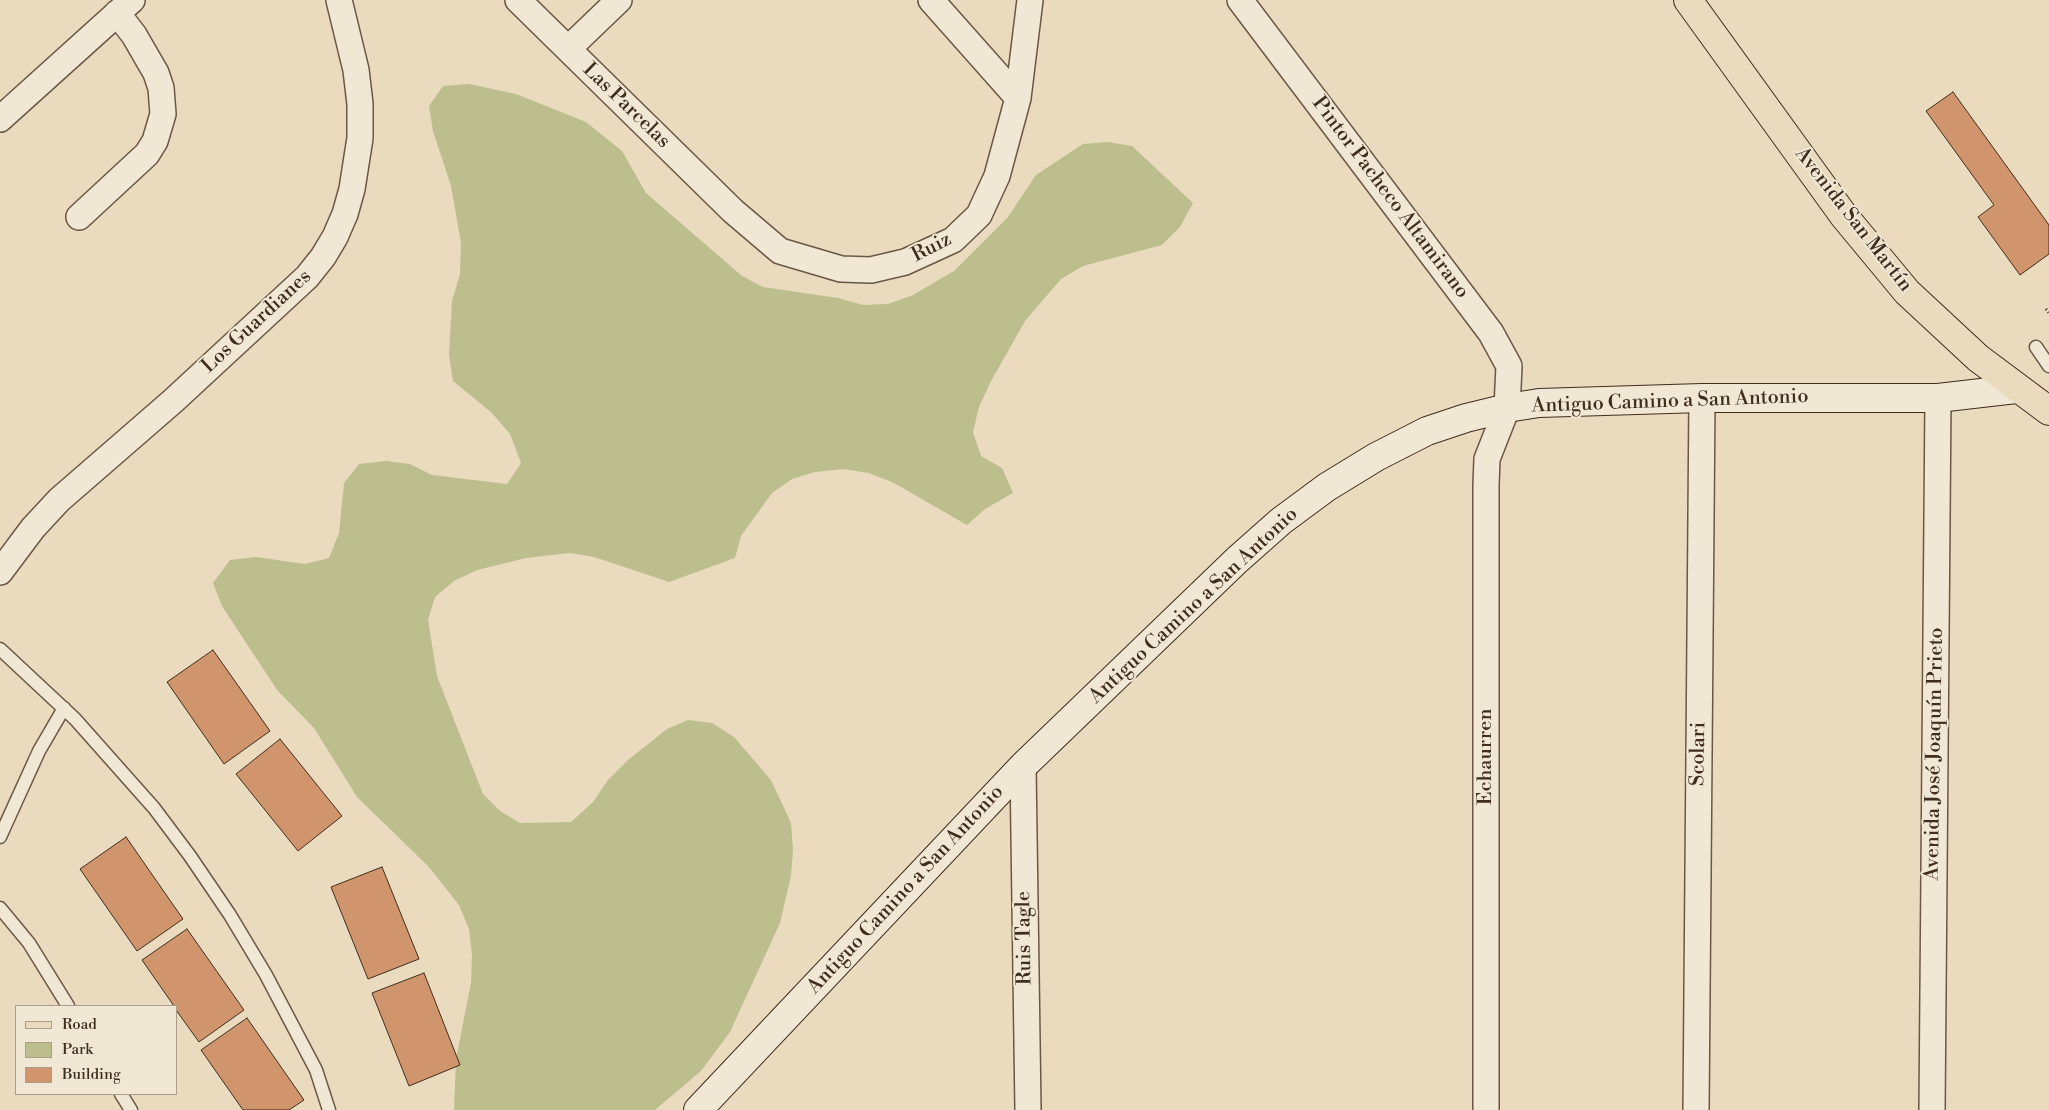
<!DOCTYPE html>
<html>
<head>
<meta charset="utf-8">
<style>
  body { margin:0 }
  #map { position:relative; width:2049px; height:1110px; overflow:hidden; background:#eadabe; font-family:"Libre Bodoni",serif }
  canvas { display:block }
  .legend { position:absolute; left:15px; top:1005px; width:162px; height:90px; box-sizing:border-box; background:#f1e7d5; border:1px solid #aa9d8b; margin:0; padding:6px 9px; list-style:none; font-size:15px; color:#3f2d1d }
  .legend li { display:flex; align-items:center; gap:10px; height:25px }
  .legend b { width:25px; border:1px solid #aa9d8b }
</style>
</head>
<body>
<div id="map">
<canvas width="2049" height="1110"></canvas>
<ul class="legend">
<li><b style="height:6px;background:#eadabe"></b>Road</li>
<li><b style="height:14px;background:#bcbe8e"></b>Park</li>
<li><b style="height:14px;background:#d1956e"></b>Building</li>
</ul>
</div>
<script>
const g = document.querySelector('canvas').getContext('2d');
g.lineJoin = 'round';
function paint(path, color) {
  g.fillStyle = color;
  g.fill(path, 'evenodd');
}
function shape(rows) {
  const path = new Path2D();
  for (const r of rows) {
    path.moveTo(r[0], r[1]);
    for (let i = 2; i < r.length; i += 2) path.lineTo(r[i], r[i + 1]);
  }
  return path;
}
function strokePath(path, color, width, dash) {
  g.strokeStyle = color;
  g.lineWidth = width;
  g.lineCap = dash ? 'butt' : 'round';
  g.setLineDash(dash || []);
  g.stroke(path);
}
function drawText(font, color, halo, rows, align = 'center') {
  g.font = font + ' "Libre Bodoni",serif';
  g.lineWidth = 4;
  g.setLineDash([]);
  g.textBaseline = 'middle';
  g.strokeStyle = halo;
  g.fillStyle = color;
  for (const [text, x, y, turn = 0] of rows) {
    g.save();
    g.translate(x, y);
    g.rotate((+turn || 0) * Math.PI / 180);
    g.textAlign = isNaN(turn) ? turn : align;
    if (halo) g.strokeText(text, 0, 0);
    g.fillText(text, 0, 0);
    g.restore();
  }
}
paint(shape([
  [469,84,516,94,586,122,622,151,646,193,742,276,763,287,838,298,863,305,888,304,913,295,954,271,1008,217,1036,175,1083,144,1108,142,1132,146,1193,203,1180,227,1162,245,1083,266,1061,279,1025,321,990,383,979,407,973,432,981,456,1002,468,1013,493,985,509,967,525,894,483,869,473,844,469,815,472,792,479,772,493,741,536,735,558,669,582,594,557,570,553,526,558,477,570,454,581,435,597,428,620,437,676,483,794,500,811,520,823,571,822,593,802,608,780,628,760,667,729,688,720,712,723,734,737,771,780,791,823,793,850,791,876,780,923,730,1032,701,1071,655,1110,454,1110,456,1059,471,983,472,955,469,929,459,905,429,867,357,797,314,728,277,690,222,606,213,583,230,560,256,557,305,564,329,558,339,533,344,483,359,464,386,461,410,464,432,475,507,484,521,463,510,434,492,413,453,381,449,355,452,301,460,274,461,243,451,186,433,131,429,106,443,86]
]), '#bcbe8e');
const building = shape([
  [1953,92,2049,225,2049,254,2020,275,1978,217,1994,205,1926,111,1953,92],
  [213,650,270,731,224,764,167,682,213,650],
  [280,739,342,816,298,851,236,774,280,739],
  [126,837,183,919,137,951,80,869,126,837],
  [382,867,419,959,368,979,331,887,382,867],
  [187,929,244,1010,199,1042,176,1010,176,1006,174,1006,142,960,187,929],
  [424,973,460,1065,409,1086,372,993,424,973],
  [247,1018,304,1100,289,1110,243,1110,201,1050,247,1018]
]);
paint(building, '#d1956e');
strokePath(building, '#3f2d1d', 1);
const lane = shape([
  [2036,347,2049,366],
  [0,649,75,719,154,808,190,856,230,915,266,975,316,1070,329,1110],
  [0,837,39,751,64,708],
  [0,908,29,943,68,1006],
  [121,1094,131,1110]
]);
const street = shape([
  [518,0,733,211,780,251,841,269,871,270,905,262,953,240,979,215,997,176,1018,98,1030,0],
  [931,0,1018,98],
  [1240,0,1491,333,1509,366,1507,408,1487,459,1486,485,1486,1110],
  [568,49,619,0],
  [0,119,132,0],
  [79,217,147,154,155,141,163,114,161,88,156,73,134,35,117,13],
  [0,572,33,528,59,500,173,401,307,277,323,257,335,237,345,214,352,189,360,138,360,104,356,70,339,0],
  [1023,766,1028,1110],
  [1696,1110,1702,398],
  [1932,1110,1938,398]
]);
const secondary = shape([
  [698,1110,1023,766,1237,560,1281,521,1327,487,1376,457,1427,431,1466,418,1507,408,1539,403,1702,398,1938,398,2016,389]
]);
const primary = shape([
  [1688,0,1844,216,1907,292,1978,358,2049,411]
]);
strokePath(lane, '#6a5845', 15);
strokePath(street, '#6a5845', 28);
strokePath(secondary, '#3f2d1d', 30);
strokePath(primary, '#3f2d1d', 30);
strokePath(shape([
  [2046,309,2049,313]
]), '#3f2d1d', 3, [1, 2.5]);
strokePath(lane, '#f1e7d5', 12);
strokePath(street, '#f1e7d5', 25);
strokePath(secondary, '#f1e7d5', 28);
strokePath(primary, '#eadabe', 28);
drawText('20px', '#3f2d1d', '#f1e7d5', [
  ["Las Parcelas",626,106,44],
  ["Pintor Pacheco Altamirano",1390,198,53],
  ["Avenida San Martín",1853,220,52],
  ["Ruiz",932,248,-27],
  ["Los Guardianes",257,322,-43],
  ["Antiguo Camino a San Antonio",1670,402,-2],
  ["Antiguo Camino a San Antonio",1194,606,-43],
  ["Scolari",1699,754,-89],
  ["Avenida José Joaquín Prieto",1935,754,-89],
  ["Echaurren",1486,757,-90],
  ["Antiguo Camino a San Antonio",906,890,-47],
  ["Ruis Tagle",1025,938,-91]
]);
</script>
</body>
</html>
